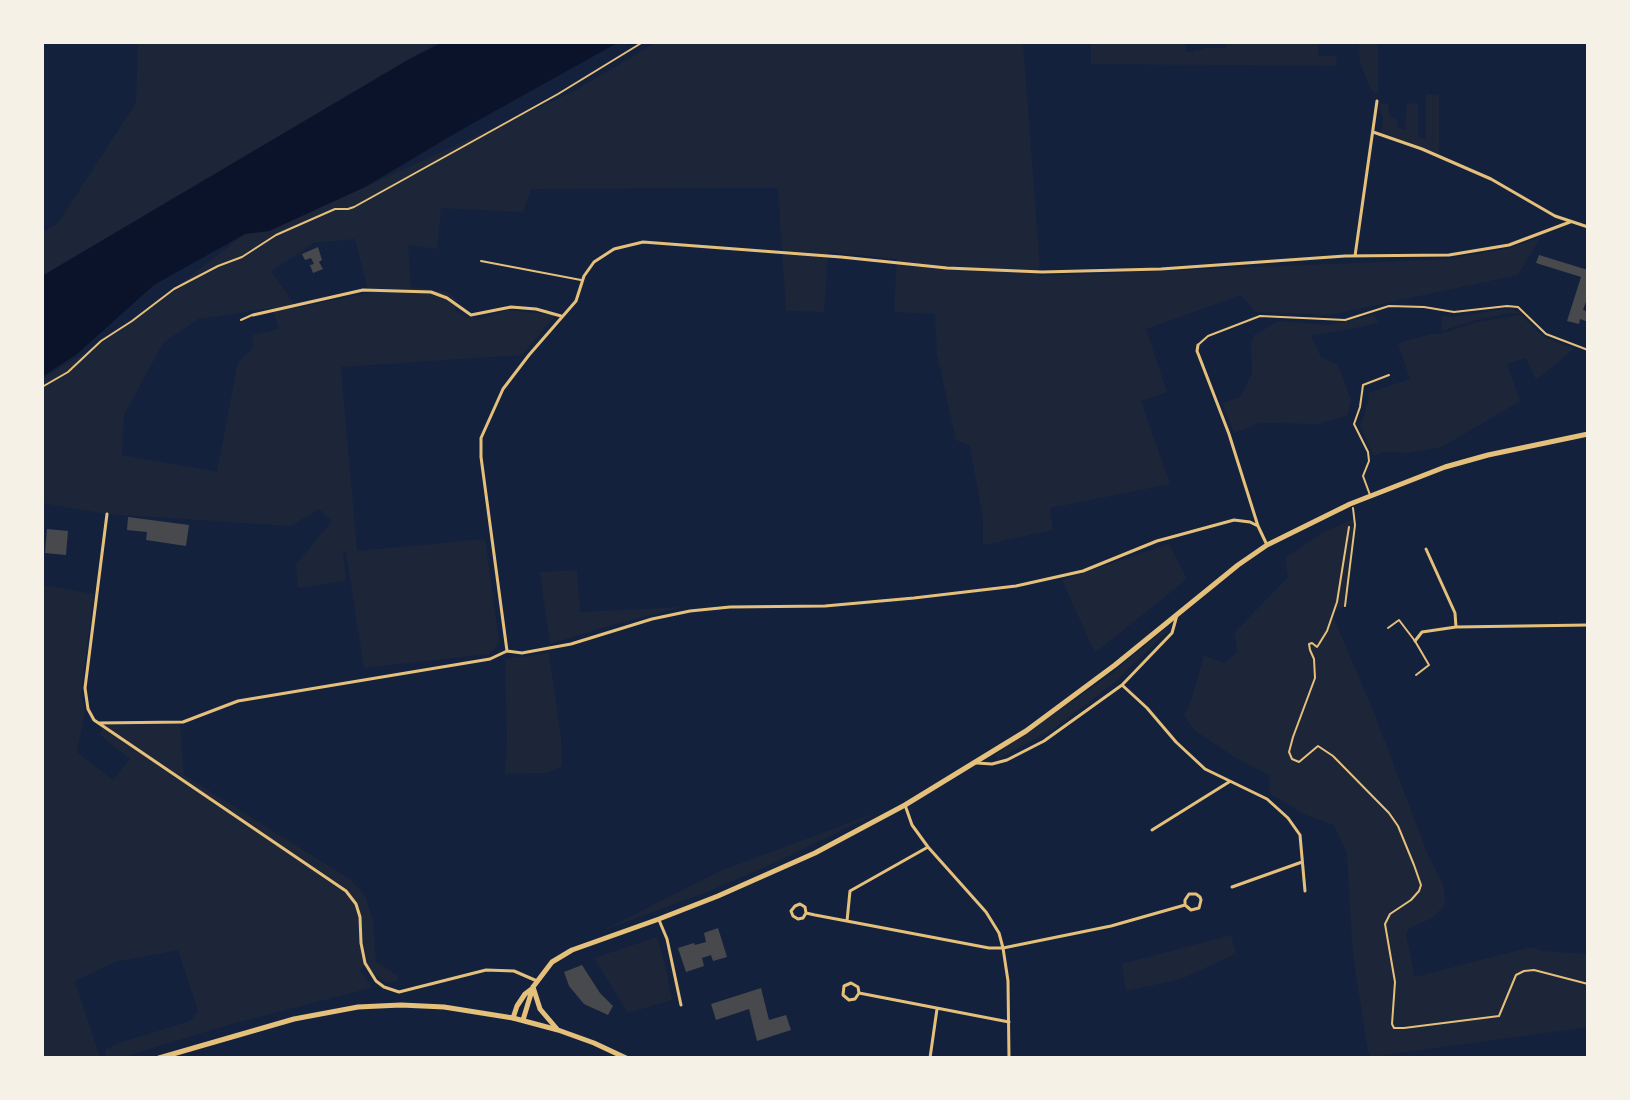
<!DOCTYPE html>
<html>
<head>
<meta charset="utf-8">
<style>
  body { margin:0 }
  #map { position:relative; width:1630px; height:1100px; overflow:hidden; background:#14213d; font-family:"Nunito Sans",sans-serif }
  canvas { display:block }
  .frame { position:absolute; inset:0; border:44px solid #f6f1e7; pointer-events:none }
</style>
</head>
<body>
<div id="map">
<canvas width="1630" height="1100"></canvas>
<div class="frame"></div>
</div>
<script>
const g = document.querySelector('canvas').getContext('2d');
g.lineJoin = 'round';
function paint(path, color) {
  g.fillStyle = color;
  g.fill(path, 'evenodd');
}
function shape(rows) {
  const path = new Path2D();
  for (const r of rows) {
    path.moveTo(r[0], r[1]);
    for (let i = 2; i < r.length; i += 2) path.lineTo(r[i], r[i + 1]);
  }
  return path;
}
function strokePath(path, color, width, dash) {
  g.strokeStyle = color;
  g.lineWidth = width;
  g.lineCap = dash ? 'butt' : 'round';
  g.setLineDash(dash || []);
  g.stroke(path);
}
paint(shape([
  [138,42,438,42,42,276,42,233,58,223,136,103],
  [657,42,1023,42,1040,267,1038,269,1039,276,1450,259,1510,248,1541,237,1518,275,1330,315,1255,312,1241,295,1146,329,1167,392,1141,401,1170,484,1050,508,1053,530,983,545,983,520,970,446,956,440,937,354,935,314,894,312,897,259,828,252,824,312,786,311,778,188,531,189,523,212,441,208,437,249,408,245,411,287,448,292,458,301,455,311,467,317,481,318,508,310,556,315,522,355,341,367,357,551,485,539,499,640,496,648,489,654,364,668,346,552,343,552,346,581,298,588,296,564,332,521,319,509,291,526,107,514,42,503,42,379,118,332,245,234,269,231,574,91],
  [355,239,369,293,297,308,271,271,314,243],
  [272,308,279,329,253,335,252,349,238,362,217,472,122,455,124,415,163,343,198,319],
  [1091,42,1185,42,1186,52,1193,52,1194,50,1202,50,1203,48,1225,48,1226,42,1318,42,1318,56,1336,56,1337,66,1091,64],
  [1359,42,1378,42,1378,93,1375,93,1371,90,1360,63],
  [1426,94,1439,95,1439,154,1381,132,1383,119,1378,103,1388,104,1390,117,1397,120,1397,127,1405,130,1407,103,1418,104,1418,136,1426,140],
  [1504,309,1514,310,1520,313,1509,313,1476,320,1441,331,1442,316,1454,317],
  [1375,315,1378,323,1351,329,1311,335,1321,357,1338,365,1351,400,1347,416,1317,424,1260,423,1234,433,1222,403,1240,397,1252,374,1251,345,1254,335,1279,321,1329,325],
  [1521,315,1535,329,1546,338,1574,349,1536,380,1526,358,1507,364,1520,401,1442,447,1407,453,1383,452,1374,456,1360,426,1369,400,1368,393,1410,379,1398,343,1431,334,1440,334,1477,322],
  [1355,518,1345,606,1332,614,1374,713,1428,855,1443,885,1445,896,1444,906,1432,918,1408,929,1406,935,1415,977,1531,947,1543,951,1588,954,1588,1027,1371,1057,1368,1050,1353,957,1347,854,1334,825,1306,815,1270,794,1269,775,1236,758,1194,730,1184,715,1191,701,1204,656,1224,663,1237,652,1235,632,1288,577,1285,558,1322,533],
  [1169,544,1187,579,1095,653,1062,580],
  [577,570,580,612,683,607,615,624,550,644,540,572],
  [42,585,94,594,81,693,85,712,77,752,113,780,130,759,99,734,106,725,180,723,184,775,351,880,366,897,373,921,376,962,398,976,397,981,387,983,382,980,372,972,368,964,360,970,372,987,367,989,235,1023,120,1058,106,1058,105,1050,119,1043,190,1021,198,1011,178,950,115,962,75,981,100,1058,42,1058],
  [1166,628,1168,631,1114,683,1052,730,998,759,995,755,1110,675],
  [549,653,561,737,562,766,546,773,505,774,507,738,505,659],
  [881,811,781,860,707,892,602,931,720,871],
  [1231,935,1236,954,1181,979,1126,991,1122,964],
  [657,937,666,967,672,1000,628,1013,594,958]
]), '#1d2539');
paint(shape([
  [443,42,619,42,461,130,365,187,269,231,245,234,154,285,77,354,42,377,42,276,406,61]
]), '#0b132b');
paint(shape([
  [318,247,322,260,319,262,323,269,313,273,310,265,314,264,311,258,305,260,302,254],
  [1539,255,1588,270,1588,296,1583,310,1588,312,1588,322,1580,319,1579,324,1567,321,1581,277,1536,263],
  [128,517,189,525,186,546,146,540,147,532,127,530],
  [47,529,68,531,66,555,45,553],
  [718,928,727,957,713,961,711,955,702,958,704,966,686,972,678,948,694,943,695,945,706,942,704,933],
  [582,965,600,993,613,1006,608,1015,584,1004,569,986,564,972],
  [761,988,769,1020,786,1015,791,1030,757,1041,749,1009,716,1020,711,1004]
]), '#48494c');
strokePath(shape([
  [42,387,68,372,101,341,132,321,174,289,218,266,242,257,276,235,335,209,348,209,354,207,558,94,643,42],
  [1349,527,1337,602,1327,631,1319,644,1317,647,1312,643,1309,644,1310,650,1314,659,1315,678,1293,737,1289,752,1292,759,1299,762,1318,746,1333,756,1389,813,1398,826,1414,865,1421,885,1419,891,1411,900,1390,914,1385,924,1395,982,1392,1024,1394,1028,1404,1028,1499,1016,1516,975,1524,971,1534,970,1588,984],
  [1345,606,1355,525,1353,508]
]), '#e5c07b', 2);
strokePath(shape([
  [481,261,581,280],
  [241,320,252,315],
  [1199,344,1208,336,1260,316,1345,320,1389,306,1424,307,1454,312,1507,306,1518,307,1546,334,1588,350],
  [1370,495,1363,476,1369,461,1368,452,1354,424,1360,407,1363,385,1389,375],
  [1388,628,1399,620,1415,641,1429,665,1416,675]
]), '#e5c07b', 2);
strokePath(shape([
  [1373,132,1422,149,1491,179,1555,216,1588,227],
  [1355,256,1377,101],
  [253,315,363,290,431,292,447,298,471,315,511,307,536,309,561,316],
  [1198,345,1197,351,1199,356,1229,434,1258,526,1267,545],
  [107,514,85,688,88,709,94,720,346,891,356,904,360,917,361,943,365,963,376,981,384,987,399,992,486,970,514,971,537,981],
  [1426,549,1455,613,1456,627],
  [1415,641,1422,632,1456,627,1588,625],
  [507,651,481,457,481,438,503,389,529,355,576,301,584,276,594,262,614,249,643,242,841,257,947,268,1042,272,1161,269,1345,256,1449,255,1509,245,1570,222],
  [1122,685,1147,708,1176,742,1205,769,1267,799,1288,818,1300,835,1305,891],
  [98,723,183,722,238,701,490,659,507,651,522,653,571,644,652,619,690,611,730,607,825,606,914,598,1016,586,1083,571,1157,541,1234,520,1250,522,1258,526],
  [977,763,992,764,1007,760,1044,741,1122,685,1172,633,1177,615],
  [905,805,912,825,928,847,986,912,999,933,1003,948,1008,981,1009,1058],
  [1152,830,1229,782],
  [1232,887,1302,862],
  [806,913,803,918,798,919,793,916,791,911,795,906,800,904,805,907,806,913,815,915,989,948,1003,948,1111,926,1185,905,1191,910,1199,908,1201,900,1200,897,1196,894,1189,894,1185,900,1185,905],
  [659,920,667,939,681,1005],
  [847,921,850,891,928,847],
  [859,993,855,999,849,1000,843,995,844,986,851,983,858,987,859,993,1009,1022],
  [930,1058,937,1009]
]), '#e5c07b', 3);
strokePath(shape([
  [533,987,540,1009,557,1029],
  [513,1018,517,1006,525,994,533,988],
  [523,1020,533,987,552,962,572,950,659,919,718,896,815,853,905,805,1026,731,1115,665,1238,565,1267,545,1350,504,1445,467,1488,455,1588,434]
]), '#e5c07b', 5);
strokePath(shape([
  [159,1058,294,1019,358,1007,401,1005,444,1007,513,1018,558,1030,594,1043,626,1058]
]), '#e5c07b', 5);
</script>
</body>
</html>
